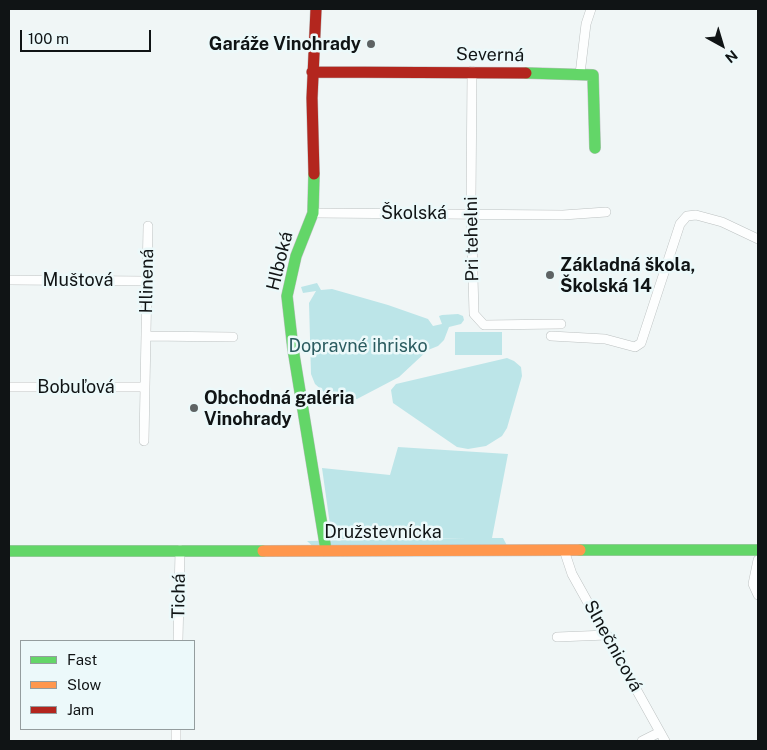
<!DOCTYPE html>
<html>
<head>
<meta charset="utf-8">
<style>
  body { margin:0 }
  #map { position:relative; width:767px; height:750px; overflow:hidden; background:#f0f6f6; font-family:"Public Sans",sans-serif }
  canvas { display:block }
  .frame { position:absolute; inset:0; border:10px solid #101415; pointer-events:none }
  .legend { position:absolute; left:20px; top:640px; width:175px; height:90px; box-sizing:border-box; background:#ecf9fa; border:1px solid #949d9e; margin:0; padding:6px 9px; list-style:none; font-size:15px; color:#101415 }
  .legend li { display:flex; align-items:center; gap:10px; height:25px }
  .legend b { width:25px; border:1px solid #949d9e }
  .north { position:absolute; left:697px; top:20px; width:50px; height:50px; -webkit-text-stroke:4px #ecf9fa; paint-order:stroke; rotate:141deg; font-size:14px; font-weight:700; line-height:20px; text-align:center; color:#101415 }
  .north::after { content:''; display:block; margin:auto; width:18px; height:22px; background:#101415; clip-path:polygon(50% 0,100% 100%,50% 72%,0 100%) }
  .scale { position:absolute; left:20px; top:30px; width:131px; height:22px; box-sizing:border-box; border:2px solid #101415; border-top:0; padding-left:6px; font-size:15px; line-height:18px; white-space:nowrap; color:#101415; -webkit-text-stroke:4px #ecf9fa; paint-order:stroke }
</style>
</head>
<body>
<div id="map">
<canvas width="767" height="750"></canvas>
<div class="frame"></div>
<ul class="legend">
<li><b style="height:6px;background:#63d668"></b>Fast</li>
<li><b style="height:6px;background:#ff974d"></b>Slow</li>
<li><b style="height:6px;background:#b3261e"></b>Jam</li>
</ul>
<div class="north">N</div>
<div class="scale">100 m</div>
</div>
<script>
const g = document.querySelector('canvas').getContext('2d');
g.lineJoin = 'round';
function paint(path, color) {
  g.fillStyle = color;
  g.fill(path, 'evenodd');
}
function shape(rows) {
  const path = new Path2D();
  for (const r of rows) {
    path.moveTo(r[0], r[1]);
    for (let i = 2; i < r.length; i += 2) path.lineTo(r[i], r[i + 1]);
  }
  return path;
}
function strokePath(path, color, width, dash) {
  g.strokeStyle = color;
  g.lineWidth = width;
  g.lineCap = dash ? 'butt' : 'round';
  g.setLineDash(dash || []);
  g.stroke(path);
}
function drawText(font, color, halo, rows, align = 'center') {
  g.font = font + ' "Public Sans",sans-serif';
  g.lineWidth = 5;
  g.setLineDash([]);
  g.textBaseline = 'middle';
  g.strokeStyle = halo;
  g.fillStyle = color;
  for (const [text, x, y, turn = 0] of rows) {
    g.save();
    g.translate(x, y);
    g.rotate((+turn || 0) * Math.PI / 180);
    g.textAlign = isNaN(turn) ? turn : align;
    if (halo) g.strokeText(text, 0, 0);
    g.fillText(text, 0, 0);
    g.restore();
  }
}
paint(shape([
  [317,283,321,290,332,289,388,305,428,319,433,326,442,324,439,316,442,315,458,314,463,316,464,320,461,324,449,327,444,340,438,346,428,350,399,377,357,399,336,397,324,392,315,384,311,374,309,303,316,291,303,293,301,287],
  [455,332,502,332,502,355,455,355],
  [507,358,514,361,521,367,522,376,507,428,502,436,486,446,468,449,457,447,393,403,391,390,396,384],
  [398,447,508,454,492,538,503,538,512,555,322,555,307,541,466,538,332,539,322,468,390,475]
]), '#bce5e8');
const street = shape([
  [472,71,471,201,474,314,484,325,561,324],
  [580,74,586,24,591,9],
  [313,213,563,215,606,212],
  [9,280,147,281],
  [146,336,233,337],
  [551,336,605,339,635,347,641,343,680,224,687,216,696,215,722,222,758,239],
  [9,387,144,387],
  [144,441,148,226],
  [564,550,572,574,665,741],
  [758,560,753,584,758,595],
  [557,637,607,635],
  [178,641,180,550],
  [176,741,176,729],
  [642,741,660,732]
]);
const fast = shape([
  [526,73,593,75,595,148],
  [314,174,313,213,296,256,287,296,293,349,326,550],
  [580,550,758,550],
  [9,551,263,551]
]);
const slow = shape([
  [263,551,580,550]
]);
const jam = shape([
  [312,72,526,73],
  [314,174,312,98,316,9]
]);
strokePath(street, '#bcc1c1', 10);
strokePath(fast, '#bcc1c1', 12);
strokePath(slow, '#bcc1c1', 12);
strokePath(jam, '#bcc1c1', 12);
strokePath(street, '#fdfefe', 9);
strokePath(fast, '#63d668', 11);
strokePath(slow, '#ff974d', 11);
strokePath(jam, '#b3261e', 11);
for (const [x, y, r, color] of [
  [371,44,5,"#5e6364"],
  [550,275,5,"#5e6364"],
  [194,408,5,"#5e6364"]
]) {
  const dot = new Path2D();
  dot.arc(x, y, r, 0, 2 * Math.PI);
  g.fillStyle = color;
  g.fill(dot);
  strokePath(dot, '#ecf9fa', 2);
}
drawText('bold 18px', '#101415', '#ecf9fa', [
  ["Garáže Vinohrady",361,44,"right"],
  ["Základná škola,",560,265],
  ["Školská 14",560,286],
  ["Obchodná galéria",204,398],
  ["Vinohrady",204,419]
], 'left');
drawText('18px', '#101415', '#ecf9fa', [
  ["Severná",490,55,1],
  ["Školská",414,213],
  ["Pri tehelni",472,239,-91],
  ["Hlboká",280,261,-76],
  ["Muštová",78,280],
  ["Hlinená",147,281,-89],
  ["Bobuľová",76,387],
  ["Družstevnícka",383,532],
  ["Tichá",179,596,-89],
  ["Slnečnicová",613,646,61]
]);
drawText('18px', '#2b5c60', '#ecf9fa', [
  ["Dopravné ihrisko",358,346]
]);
</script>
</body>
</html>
